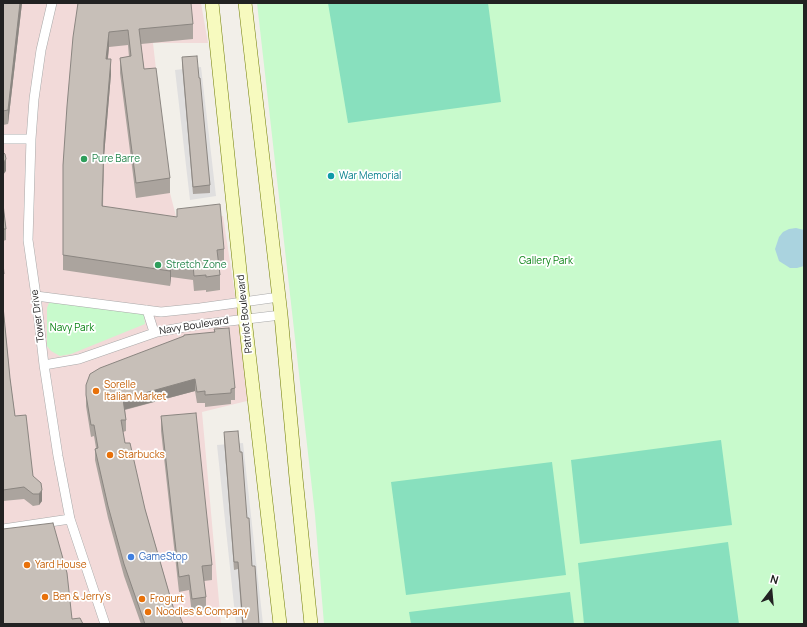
<!DOCTYPE html>
<html>
<head>
<meta charset="utf-8">
<style>
  body { margin:0 }
  #map { position:relative; width:807px; height:627px; overflow:hidden; background:#f2efe9; font-family:Manrope,sans-serif }
  canvas { display:block }
  .frame { position:absolute; inset:0; border:4px solid #222; pointer-events:none }
  .north { position:absolute; left:751px; top:571px; width:40px; height:40px; -webkit-text-stroke:3px #fff; paint-order:stroke; rotate:16deg; font-size:11px; font-weight:700; line-height:16px; text-align:center; color:#222 }
  .north::after { content:''; display:block; margin:auto; width:14px; height:18px; background:#222; clip-path:polygon(50% 0,100% 100%,50% 72%,0 100%) }
</style>
</head>
<body>
<div id="map">
<canvas width="807" height="627"></canvas>
<div class="frame"></div>
<div class="north">N</div>
</div>
<script>
const g = document.querySelector('canvas').getContext('2d');
g.lineJoin = 'round';
function paint(path, color) {
  g.fillStyle = color;
  g.fill(path, 'evenodd');
}
function shape(rows) {
  const path = new Path2D();
  for (const r of rows) {
    path.moveTo(r[0], r[1]);
    for (let i = 2; i < r.length; i += 2) path.lineTo(r[i], r[i + 1]);
  }
  return path;
}
function strokePath(path, color, width, dash) {
  g.strokeStyle = color;
  g.lineWidth = width;
  g.lineCap = dash ? 'butt' : 'round';
  g.setLineDash(dash || []);
  g.stroke(path);
}
function drawText(font, color, halo, rows, align = 'center') {
  g.font = font + ' Manrope,sans-serif';
  g.lineWidth = 3.5;
  g.setLineDash([]);
  g.textBaseline = 'middle';
  g.strokeStyle = halo;
  g.fillStyle = color;
  for (const [text, x, y, turn = 0] of rows) {
    g.save();
    g.translate(x, y);
    g.rotate((+turn || 0) * Math.PI / 180);
    g.textAlign = isNaN(turn) ? turn : align;
    if (halo) g.strokeText(text, 0, 0);
    g.fillText(text, 0, 0);
    g.restore();
  }
}
paint(shape([
  [201,67,216,196,190,200,175,70],
  [243,443,263,624,236,624,217,445]
]), '#e0dfdf');
paint(shape([
  [3,3,201,3,208,43,153,43,170,193,178,224,223,216,251,400,202,412,221,624,3,624]
]), '#f2dad9');
paint(shape([
  [257,3,804,3,804,624,324,624,315,515],
  [55,302,140,312,144,315,145,324,71,354,60,356,51,351,47,346,47,308,49,303]
]), '#c8facc');
paint(shape([
  [328,3,488,3,501,102,348,123],
  [721,440,732,525,580,544,571,460],
  [552,462,566,575,406,595,391,482],
  [728,542,739,624,584,624,578,563],
  [570,592,574,624,411,624,409,612]
]), '#88e0be');
paint(shape([
  [796,228,804,230,804,266,797,268,790,268,779,261,775,249,779,237,783,232,789,229]
]), '#aad3df');
const street = shape([
  [52,3,41,50,34,99,31,139,28,240,36,296,44,365,58,456,70,519,105,624],
  [3,139,31,139],
  [36,296,161,312,200,308,279,297],
  [147,310,154,332],
  [44,365,79,359,157,332,196,325,281,315],
  [3,529,70,519]
]);
const secondary = shape([
  [212,3,245,319,280,624],
  [245,3,281,315,296,478,311,624]
]);
strokePath(street, '#a9a9a9', 10);
strokePath(secondary, '#707d05', 14);
strokePath(street, '#fff', 9);
strokePath(secondary, '#f7fabf', 13);
paint(shape([
  [3,3,22,3,8,124,3,125],
  [78,3,193,24,193,39,141,44,144,69,170,178,170,193,136,198,120,73,120,58,129,57,128,45,109,47,108,59,111,74,104,156,103,206,224,249,224,264,219,265,220,275,220,290,206,292,206,290,194,291,193,280,171,277,170,286,63,270,63,165],
  [182,57,210,185,210,193,193,194,182,65],
  [3,204,6,229,6,240,3,241],
  [3,263,4,274,4,286,3,286],
  [3,306,10,378,15,416,33,476,42,501,39,505,33,506,24,499,3,501],
  [214,329,235,388,235,400,231,400,231,404,205,407,205,403,197,403,195,391,125,410,126,420,126,431,123,432,125,443,145,509,174,610,183,624,141,624,124,576,108,518,95,460,95,449,96,448,94,436,91,437,86,406,86,385,214,332],
  [161,416,212,565,212,580,204,581,206,597,206,612,192,614,189,590,179,592,161,431],
  [224,432,252,566,259,624,242,624,238,569,234,570,224,440]
]), '#aba49e');
paint(shape([
  [20,3,22,3,8,124,8,110],
  [109,32,109,47,106,74,106,59],
  [111,59,111,74,104,156,102,221,104,141],
  [6,159,6,171,3,175,3,163],
  [171,262,171,277,170,286,170,271],
  [195,379,195,391,123,410,123,399],
  [42,490,42,501,39,505,39,494]
]), '#8b8681');
const building = shape([
  [3,3,20,3,8,110,3,111,3,3],
  [78,3,191,3,193,24,139,29,144,69,156,68,170,178,136,183,120,58,131,56,128,30,109,32,106,59,111,59,104,141,102,206,177,217,177,209,220,204,224,249,217,250,220,275,206,277,206,275,194,276,193,265,171,262,170,271,63,255,63,165,67,106,73,37,78,3],
  [197,56,199,78,200,78,210,185,193,187,182,57,197,56],
  [3,152,5,154,6,159,3,163,3,152],
  [3,204,6,229,3,229,3,204],
  [3,263,4,274,3,275,3,263],
  [3,306,10,378,15,416,26,415,33,476,41,483,42,490,39,494,33,494,24,487,3,490,3,306],
  [229,328,235,388,231,389,231,393,205,395,205,391,197,392,195,379,123,399,126,420,121,420,125,443,130,443,145,509,174,610,177,609,183,624,145,624,140,610,124,564,108,506,95,449,98,448,94,425,91,425,86,395,86,385,90,374,100,368,184,336,184,335,215,332,214,329,229,328],
  [196,413,212,565,202,566,206,597,192,599,189,575,179,577,161,416,196,413],
  [238,431,240,452,242,452,247,518,249,518,252,566,255,566,259,624,243,624,238,562,234,562,224,432,238,431],
  [53,523,67,573,72,619,80,618,83,624,3,624,3,529,53,523]
]);
paint(building, '#c7bfb8');
strokePath(building, '#8b8681', 1);
for (const [x, y, r, color] of [
  [84,159,4,"#2e9e5b"],
  [331,176,4,"#0f9aa8"],
  [158,265,4,"#2e9e5b"],
  [96,391,4,"#e8710a"],
  [110,455,4,"#e8710a"],
  [131,557,4,"#3f7fe0"],
  [27,565,4,"#e8710a"],
  [45,597,4,"#e8710a"],
  [142,599,4,"#e8710a"],
  [148,612,4,"#e8710a"]
]) {
  const dot = new Path2D();
  dot.arc(x, y, r, 0, 2 * Math.PI);
  g.fillStyle = color;
  g.fill(dot);
  strokePath(dot, '#fff', 1.5);
}
drawText('10px', '#27864d', '#fff', [
  ["Pure Barre",92,159],
  ["Stretch Zone",166,265]
], 'left');
drawText('10px', '#0d838f', '#fff', [
  ["War Memorial",339,176]
], 'left');
drawText('10px', '#0c8416', '#fff', [
  ["Gallery Park",546,261],
  ["Navy Park",72,328]
]);
drawText('10px', '#222', '#fff', [
  ["Patriot Boulevard",245,314,-96],
  ["Tower Drive",38,316,-97],
  ["Navy Boulevard",194,326,-9]
]);
drawText('10px', '#c56008', '#fff', [
  ["Sorelle",104,385],
  ["Italian Market",104,397],
  ["Starbucks",118,455],
  ["Yard House",35,565],
  ["Ben & Jerry's",53,597],
  ["Frogurt",150,599],
  ["Noodles & Company",156,612]
], 'left');
drawText('10px', '#366cbe', '#fff', [
  ["GameStop",139,557]
], 'left');
</script>
</body>
</html>
